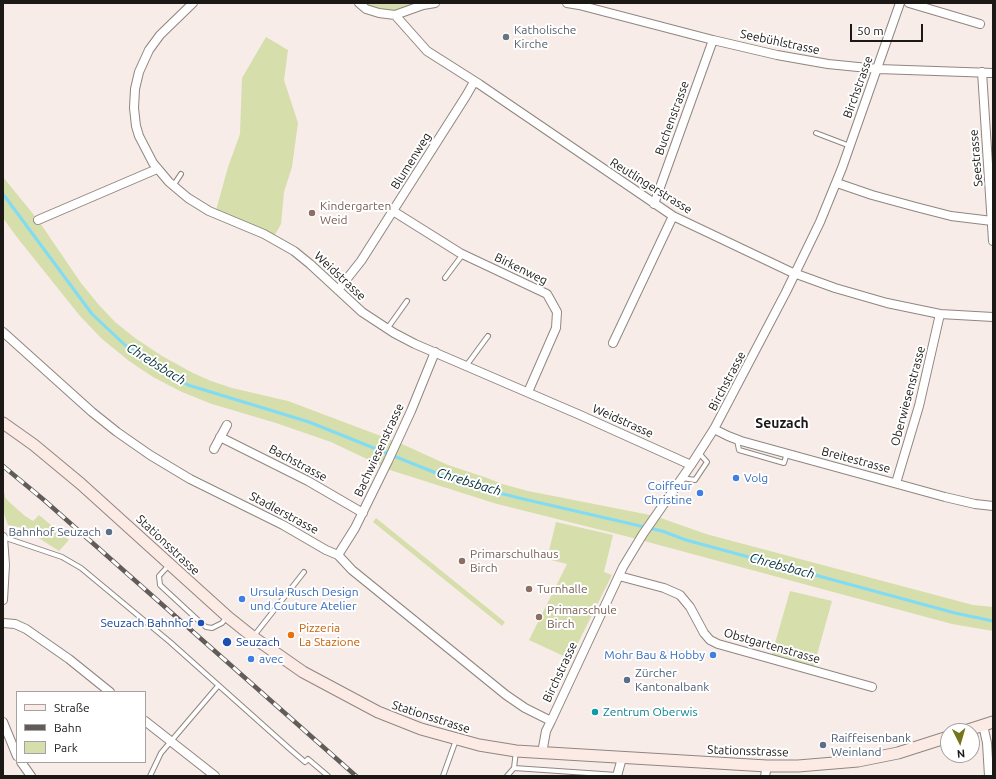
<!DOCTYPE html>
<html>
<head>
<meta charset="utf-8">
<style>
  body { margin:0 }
  #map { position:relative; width:996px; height:779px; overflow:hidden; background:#f7ece7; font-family:Ubuntu,sans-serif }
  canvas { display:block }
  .frame { position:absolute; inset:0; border:4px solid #1b1816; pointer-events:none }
  .legend { position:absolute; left:16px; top:691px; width:130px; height:72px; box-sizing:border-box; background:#fff; border:1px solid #a4a3a2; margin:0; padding:5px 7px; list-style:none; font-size:12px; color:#1b1816 }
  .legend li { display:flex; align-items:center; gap:8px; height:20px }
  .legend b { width:20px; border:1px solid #a4a3a2 }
  .north { position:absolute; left:940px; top:723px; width:40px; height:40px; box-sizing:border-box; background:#fff; border:1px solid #a4a3a2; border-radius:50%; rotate:175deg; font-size:11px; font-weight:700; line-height:16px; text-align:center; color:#1b1816 }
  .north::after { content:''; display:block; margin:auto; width:14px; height:18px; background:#74751c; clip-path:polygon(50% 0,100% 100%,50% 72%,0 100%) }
  .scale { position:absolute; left:850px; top:24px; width:73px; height:18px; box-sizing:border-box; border:2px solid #1b1816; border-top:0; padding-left:5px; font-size:12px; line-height:14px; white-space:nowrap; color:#1b1816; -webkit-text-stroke:3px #fff; paint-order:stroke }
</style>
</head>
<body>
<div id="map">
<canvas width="996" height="779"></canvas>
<div class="frame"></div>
<ul class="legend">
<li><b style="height:5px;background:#fcebe5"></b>Straße</li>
<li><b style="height:5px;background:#615c59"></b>Bahn</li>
<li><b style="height:11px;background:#d6deab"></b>Park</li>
</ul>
<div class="north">N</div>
<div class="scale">50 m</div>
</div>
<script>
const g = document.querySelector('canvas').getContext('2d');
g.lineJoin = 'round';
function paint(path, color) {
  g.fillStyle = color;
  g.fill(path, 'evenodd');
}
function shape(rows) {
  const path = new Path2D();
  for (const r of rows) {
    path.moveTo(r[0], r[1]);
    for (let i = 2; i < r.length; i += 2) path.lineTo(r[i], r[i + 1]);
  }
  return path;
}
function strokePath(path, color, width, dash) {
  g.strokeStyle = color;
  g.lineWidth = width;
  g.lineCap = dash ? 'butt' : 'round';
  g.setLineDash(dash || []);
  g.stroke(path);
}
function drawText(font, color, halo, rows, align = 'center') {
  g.font = font + ' Ubuntu,sans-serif';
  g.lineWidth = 4;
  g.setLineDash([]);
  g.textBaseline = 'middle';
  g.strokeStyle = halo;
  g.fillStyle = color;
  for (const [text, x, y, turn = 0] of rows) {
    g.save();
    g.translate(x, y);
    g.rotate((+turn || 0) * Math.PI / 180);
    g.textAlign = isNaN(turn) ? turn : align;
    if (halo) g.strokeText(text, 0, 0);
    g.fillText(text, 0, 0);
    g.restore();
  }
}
paint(shape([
  [359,3,435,3,395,15],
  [266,37,288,50,284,80,298,123,292,167,284,192,281,224,273,238,215,214,228,167,240,134,242,78],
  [3,177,38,220,81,283,98,304,115,322,135,338,162,356,193,373,211,381,232,388,288,401,402,444,448,465,487,478,502,484,528,491,655,516,706,534,973,605,993,607,993,631,952,624,633,538,497,504,390,470,331,442,276,423,212,404,182,392,153,377,129,361,102,339,80,316,16,236,3,218],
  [3,492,5,494,5,497,8,501,25,516,33,521,39,515,69,540,59,551,23,528,8,525,3,511],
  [376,518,505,622,502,626,373,522],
  [556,522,613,535,604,572,612,575,570,659,529,640,567,564,547,559],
  [790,591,832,601,813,669,771,657]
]), '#d6deab');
strokePath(shape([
  [3,194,92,314,125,345,155,366,188,385,309,422,461,483,519,498,662,531,686,540,955,613,993,621]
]), '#80dbf5', 3);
const lane = shape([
  [816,133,850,146],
  [173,186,181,174],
  [445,278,463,254],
  [387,329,407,301],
  [466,366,488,336],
  [737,440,739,450,784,463,787,453],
  [682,478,695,480,707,462,699,453],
  [3,537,62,557,81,568,170,642,291,750,305,762,308,759,328,776],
  [169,565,159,576,160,585,201,623,206,627,212,628,222,623,227,617],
  [253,637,304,572],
  [514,768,617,775],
  [150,776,161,753,218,686],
  [443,776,456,740],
  [507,776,514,768,516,751]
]);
const street = shape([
  [193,3,160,35,149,50,139,72,135,89,134,108,136,126,139,136,153,163,169,182,188,198,209,211,264,234,294,251,310,264,362,312,394,333,415,344,580,415,691,465],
  [359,3,366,9,379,13,395,15,427,51,479,84,673,216,791,272,835,288,887,303,940,314,993,317],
  [567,3,579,5,713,40,777,55,828,64,878,69,993,73],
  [909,3,980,24],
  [395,15,423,5,435,3],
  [982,72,993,241],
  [837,183,872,195,916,207,951,216,992,221],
  [654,204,713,40],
  [393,211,460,253,547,294,557,312,556,328,528,392],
  [38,220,157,169],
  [338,290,361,261,466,96,474,82],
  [3,332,92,412,117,432,150,455,190,479,283,525,326,550,338,555,352,570,506,695,525,708,551,721],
  [613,343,673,216],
  [714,429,728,436,741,441,945,497,975,504,993,506],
  [220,437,308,481,363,513],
  [214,449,227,425],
  [896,483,919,406,940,314],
  [3,537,5,565,3,600],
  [338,555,355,528,388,461,411,411,435,352],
  [619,576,664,588,680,595,690,607,704,633,710,640,718,644,872,687],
  [3,623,15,624,26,629,69,659,110,692],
  [145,721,215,776],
  [3,722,17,756],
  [983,725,987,743,989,776],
  [542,753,546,731,551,721,623,567,643,534,691,465,714,429,786,292,820,222,842,168,900,3],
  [21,762,31,776],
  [617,776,622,758],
  [765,776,767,766]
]);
const secondary = shape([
  [3,423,34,445,81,484,228,617,253,637,303,672,378,712,421,729,479,745,516,751,767,766,798,766,858,761,898,753,948,737],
  [965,731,993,722]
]);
strokePath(lane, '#908681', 6);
strokePath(street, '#908681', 10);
strokePath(secondary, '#908681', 13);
strokePath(lane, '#fff', 4);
strokePath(street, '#fff', 8);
strokePath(secondary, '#fcebe5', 11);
const rail = shape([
  [3,466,44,500,356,776]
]);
strokePath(rail, '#615c59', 4.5);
strokePath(rail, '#fff', 3, [9]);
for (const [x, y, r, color] of [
  [506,37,4,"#6b7280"],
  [312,213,4,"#8d6e63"],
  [736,478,4,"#3f7fe0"],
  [700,493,4,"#3f7fe0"],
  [109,532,4,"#5c6f8a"],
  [462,561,4,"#8d6e63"],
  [529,589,4,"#8d6e63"],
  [242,599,4,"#3f7fe0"],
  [539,617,4,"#8d6e63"],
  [201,623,4,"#1a4fb4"],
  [291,635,4,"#e8710a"],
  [227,642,5,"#1a4fb4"],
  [713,655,4,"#3f7fe0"],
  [251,659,4,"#3f7fe0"],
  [627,680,4,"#5c6f8a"],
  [595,712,4,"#0f9aa8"],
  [823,745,4,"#5c6f8a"]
]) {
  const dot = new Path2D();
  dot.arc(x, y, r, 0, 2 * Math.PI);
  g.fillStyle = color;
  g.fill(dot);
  strokePath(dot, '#fff', 1.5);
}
drawText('12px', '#5b616d', '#fff', [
  ["Katholische",514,30],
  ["Kirche",514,44]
], 'left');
drawText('12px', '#1b1816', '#fff', [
  ["Seebühlstrasse",780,42,12],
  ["Birchstrasse",858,87,-70],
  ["Buchenstrasse",672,118,-70],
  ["Seestrasse",976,158,-95],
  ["Blumenweg",411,161,-58],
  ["Reutlingerstrasse",651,186,32],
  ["Birkenweg",521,269,26],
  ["Weidstrasse",340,276,43],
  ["Birchstrasse",727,381,-62],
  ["Oberwiesenstrasse",908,396,-75],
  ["Weidstrasse",623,421,24],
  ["Bachwiesenstrasse",379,450,-65],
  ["Breitestrasse",856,460,15],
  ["Bachstrasse",298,463,28],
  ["Stadlerstrasse",284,513,28],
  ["Stationsstrasse",168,545,43],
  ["Obstgartenstrasse",772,646,16],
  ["Birchstrasse",560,672,-65],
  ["Stationsstrasse",431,717,18],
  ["Stationsstrasse",748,751,2]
]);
drawText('12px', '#785e54', '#fff', [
  ["Kindergarten",320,206],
  ["Weid",320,220],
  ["Primarschulhaus",470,554],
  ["Birch",470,568],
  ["Turnhalle",537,589],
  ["Primarschule",547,610],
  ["Birch",547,624]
], 'left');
drawText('12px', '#366cbe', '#fff', [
  ["Volg",744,478],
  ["Coiffeur",692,486,"right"],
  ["Christine",692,500,"right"],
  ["Ursula Rusch Design",250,592],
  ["und Couture Atelier",250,606],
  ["Mohr Bau & Hobby",705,655,"right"],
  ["avec",259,659]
], 'left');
drawText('12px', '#4e5e75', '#fff', [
  ["Bahnhof Seuzach",101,532,"right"],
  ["Zürcher",635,673],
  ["Kantonalbank",635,687],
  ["Raiffeisenbank",831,738],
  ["Weinland",831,752]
], 'left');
drawText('12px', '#164399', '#fff', [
  ["Seuzach Bahnhof",193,623],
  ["Seuzach",236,642,"left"]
], 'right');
drawText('12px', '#c56008', '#fff', [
  ["Pizzeria",299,628],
  ["La Stazione",299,642]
], 'left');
drawText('12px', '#0d838f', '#fff', [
  ["Zentrum Oberwis",603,712]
], 'left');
drawText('italic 13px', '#022f3a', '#fff', [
  ["Chrebsbach",156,364,32],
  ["Chrebsbach",469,482,17],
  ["Chrebsbach",782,566,15]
]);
drawText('bold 14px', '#1b1816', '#fff', [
  ["Seuzach",782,423]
]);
</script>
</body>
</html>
